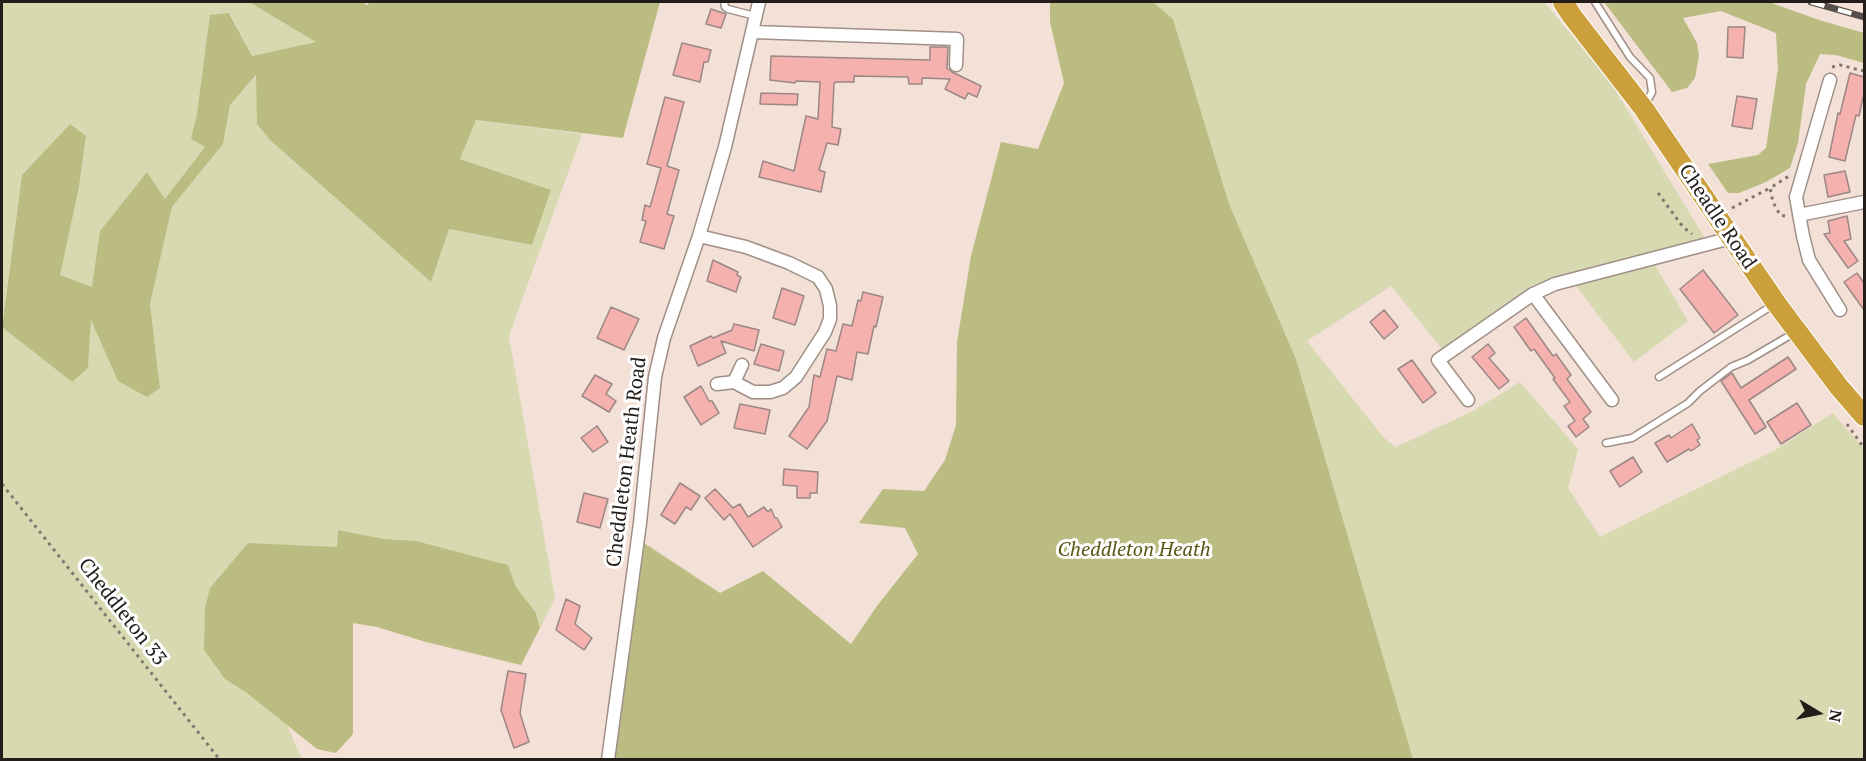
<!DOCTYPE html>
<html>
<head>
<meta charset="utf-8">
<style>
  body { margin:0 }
  #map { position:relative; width:1866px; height:761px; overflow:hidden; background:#f3e1d7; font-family:"PT Serif",serif }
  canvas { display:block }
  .frame { position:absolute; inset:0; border:3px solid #231d19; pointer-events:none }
  .north { position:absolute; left:1788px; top:683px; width:60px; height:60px; -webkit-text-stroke:4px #fff; paint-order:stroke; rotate:100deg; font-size:16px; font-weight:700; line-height:24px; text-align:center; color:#231d19 }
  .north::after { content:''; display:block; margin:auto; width:21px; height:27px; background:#231d19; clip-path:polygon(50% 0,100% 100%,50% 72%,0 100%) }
</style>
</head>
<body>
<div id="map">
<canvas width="1866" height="761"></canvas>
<div class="frame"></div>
<div class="north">N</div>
</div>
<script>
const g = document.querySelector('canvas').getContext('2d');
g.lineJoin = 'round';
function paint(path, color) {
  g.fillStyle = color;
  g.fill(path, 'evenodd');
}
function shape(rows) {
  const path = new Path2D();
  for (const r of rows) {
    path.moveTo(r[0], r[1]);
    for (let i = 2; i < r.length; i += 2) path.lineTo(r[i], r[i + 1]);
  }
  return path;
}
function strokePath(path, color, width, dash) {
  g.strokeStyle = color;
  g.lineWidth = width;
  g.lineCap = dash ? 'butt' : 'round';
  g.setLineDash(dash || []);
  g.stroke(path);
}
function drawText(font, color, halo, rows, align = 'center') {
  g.font = font + ' "PT Serif",serif';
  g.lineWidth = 6;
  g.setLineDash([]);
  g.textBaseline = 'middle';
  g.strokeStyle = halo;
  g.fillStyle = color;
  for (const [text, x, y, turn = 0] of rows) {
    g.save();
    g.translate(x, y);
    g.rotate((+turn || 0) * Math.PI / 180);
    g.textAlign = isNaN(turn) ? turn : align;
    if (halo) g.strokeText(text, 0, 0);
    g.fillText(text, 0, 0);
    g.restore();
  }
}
paint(shape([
  [2,2,249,2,317,42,252,56,230,13,191,139,205,147,165,200,147,172,100,231,93,287,59,276,79,187,86,137,69,125,22,175,2,323],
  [1153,2,1544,2,1608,78,1704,237,1694,243,1605,263,1533,285,1442,349,1391,286,1307,341,1384,438,1396,447,1473,411,1520,382,1578,449,1568,488,1600,537,1775,450,1833,413,1864,449,1864,759,1413,759,1296,359,1229,204,1173,19],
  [257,75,257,124,270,140,431,282,449,229,532,245,551,190,460,159,476,120,582,134,509,336,555,599,540,628,536,613,516,587,508,565,416,541,384,539,338,530,337,547,225,679,247,693,286,723,302,759,2,759,2,327,72,382,88,368,91,319,160,388,150,304,172,207,223,144,230,105],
  [1655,265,1688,321,1634,362,1576,286]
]), '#d7d9b1');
paint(shape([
  [249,2,362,2,367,5,370,2,660,2,623,138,476,120,460,159,551,190,532,245,449,229,431,282,270,140,257,124,256,75,230,105,223,144,172,207,150,304,160,388,147,397,118,381,91,320,88,368,72,382,2,327,22,175,70,124,86,136,79,187,60,275,92,287,100,231,147,172,165,199,205,147,191,139,197,114,210,15,229,13,252,56,316,42],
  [1050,2,1153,2,1173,19,1229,204,1296,359,1413,759,615,760,644,543,720,593,763,571,851,644,877,606,918,554,905,528,859,523,883,489,924,491,945,460,956,425,957,342,971,256,1001,142,1038,149,1064,83,1050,22],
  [1604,2,1769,2,1819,20,1864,33,1864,63,1836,55,1820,54,1806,84,1798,143,1790,168,1766,182,1739,193,1728,193,1708,164,1758,155,1766,148,1778,68,1776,33,1721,11,1683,18,1697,43,1699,56,1695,78,1687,88,1672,92],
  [338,530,384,539,416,541,508,565,516,587,536,613,540,628,521,665,426,642,377,627,353,623,353,734,336,753,317,749,247,693,225,679,204,650,205,608,210,588,248,543,337,547]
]), '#babc81');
const building = shape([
  [711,9,726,14,721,28,706,24,711,9],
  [1728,27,1745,27,1743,58,1727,57,1728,27],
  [682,43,711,50,708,62,704,62,700,82,673,75,682,43],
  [930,47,948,47,947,68,952,72,981,86,977,97,968,93,965,99,945,89,950,79,922,78,922,84,909,84,908,77,854,76,854,82,836,82,834,83,832,127,841,129,838,145,827,143,819,170,825,172,821,192,759,177,763,161,794,171,806,116,818,119,820,82,796,81,795,83,770,80,771,56,930,60,930,47],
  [1850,73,1864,77,1864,93,1859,116,1856,115,1845,161,1829,157,1838,113,1840,114,1850,73],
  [761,93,798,94,797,105,760,104,761,93],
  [1737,96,1757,99,1752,129,1732,126,1737,96],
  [665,97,684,102,667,166,679,170,667,214,674,216,664,249,640,242,646,221,642,220,645,205,650,207,661,168,647,164,665,97],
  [1845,171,1850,192,1828,197,1824,175,1845,171],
  [1847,216,1851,239,1844,241,1858,261,1848,268,1824,234,1830,233,1828,221,1847,216],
  [713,260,738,272,737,275,741,277,736,292,707,281,713,260],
  [1703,270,1738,315,1714,333,1680,289,1703,270],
  [1857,273,1864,283,1864,310,1844,282,1857,273],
  [782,288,804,296,795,325,773,318,782,288],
  [863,292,883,297,876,327,874,326,868,354,857,352,852,380,837,376,827,421,807,449,789,436,809,407,814,375,820,377,827,349,836,351,843,324,852,326,858,300,861,301,863,292],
  [611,307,639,319,624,350,597,338,611,307],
  [1384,310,1398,327,1384,339,1370,322,1384,310],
  [1526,318,1553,356,1556,354,1571,375,1567,379,1591,412,1583,419,1589,427,1576,437,1568,426,1575,421,1564,406,1570,402,1553,379,1555,378,1534,349,1531,351,1514,327,1526,318],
  [734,324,759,330,754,351,721,341,726,353,698,366,690,346,711,336,713,338,732,330,734,324],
  [761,344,784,351,779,371,754,364,761,344],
  [1488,344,1495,353,1489,358,1509,381,1499,389,1472,357,1488,344],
  [1788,357,1796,369,1749,400,1766,427,1755,434,1721,381,1732,373,1741,388,1788,357],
  [1412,360,1436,393,1423,403,1398,369,1412,360],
  [595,375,612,384,606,394,616,401,609,412,582,396,595,375],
  [701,386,709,401,712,401,719,413,701,425,684,397,701,386],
  [1797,403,1811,425,1781,444,1767,422,1797,403],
  [740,404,770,410,765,434,734,428,740,404],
  [1692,424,1700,438,1697,440,1700,445,1691,451,1689,449,1667,462,1655,443,1669,435,1671,438,1692,424],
  [597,426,608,442,593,452,581,438,597,426],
  [1633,457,1642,472,1620,487,1610,471,1633,457],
  [784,469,818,472,817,493,810,493,810,498,797,498,797,486,783,485,784,469],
  [680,483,700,496,691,510,686,507,675,524,661,515,680,483],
  [715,489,733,508,740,504,748,517,764,507,768,512,771,509,775,518,777,518,782,527,753,547,730,514,724,520,705,498,715,489],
  [584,493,608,499,600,528,577,522,584,493],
  [566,599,580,606,575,624,592,638,584,650,556,630,566,599],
  [508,671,526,674,520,713,529,742,514,748,501,710,508,671]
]);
paint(building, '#f4b1ae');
strokePath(building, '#9b8786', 1.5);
const service = shape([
  [724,2,725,7,728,9,755,16],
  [1595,2,1630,57,1650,78,1652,92,1645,105],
  [1659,377,1773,305],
  [1606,443,1632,438,1688,403,1700,391,1731,367,1748,360,1794,333]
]);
const minor = shape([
  [753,32,957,39,956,65],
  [1830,80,1796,197,1803,236,1809,260,1840,310],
  [1799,215,1864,202],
  [699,236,746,247,789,263,818,277,826,289,830,306,830,319,825,332,796,377,783,388,770,392,753,392,734,382],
  [1533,294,1612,400],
  [717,384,734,382,742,365],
  [1468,400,1438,360,1533,294,1555,284,1731,238],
  [608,760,640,523,655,377,664,338,699,236,725,147,759,2]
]);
const trunk = shape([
  [1563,2,1572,16,1644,109,1776,303,1839,387,1864,416]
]);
strokePath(service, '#a08f86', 9);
strokePath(minor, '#a08f86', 15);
strokePath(trunk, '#fff', 22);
strokePath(shape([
  [1832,67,1840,65,1864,71],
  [1658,193,1683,227,1692,234],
  [1732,208,1770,188],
  [1785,216,1780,215,1773,202,1770,188,1789,176],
  [1847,424,1864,448],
  [2,484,220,760]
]), '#827770', 3, [3, 4.5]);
strokePath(service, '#fff', 6);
strokePath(minor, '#fff', 12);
strokePath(trunk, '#cba03c', 20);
const rail = shape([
  [1811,2,1864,17]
]);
strokePath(rail, '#574e49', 7);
strokePath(rail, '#fff', 4.5, [14]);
drawText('20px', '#231d19', '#fff', [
  ["Cheadle Road",1717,217,56],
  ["Cheddleton Heath Road",627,462,-83],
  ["Cheddleton 33",122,612,52]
]);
drawText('italic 20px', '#575713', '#fff', [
  ["Cheddleton Heath",1134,550]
]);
</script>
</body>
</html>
